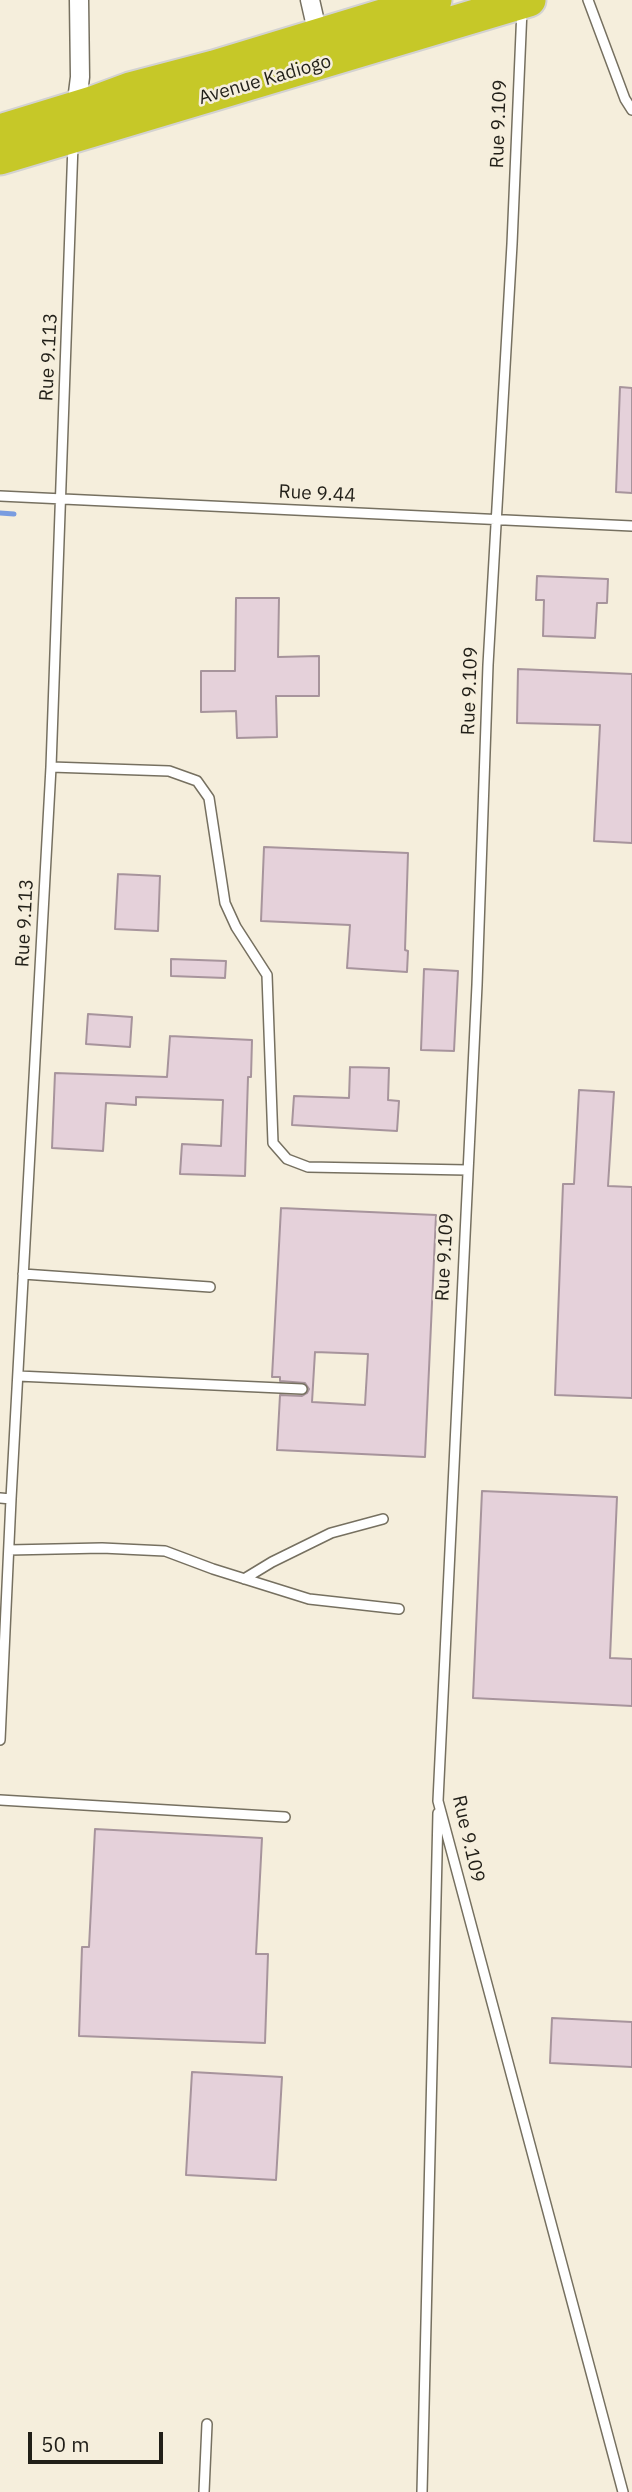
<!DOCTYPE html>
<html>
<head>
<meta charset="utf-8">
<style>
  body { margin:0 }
  #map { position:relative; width:632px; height:2492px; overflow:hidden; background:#f5eedc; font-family:"IBM Plex Sans",sans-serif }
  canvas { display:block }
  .scale { position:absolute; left:28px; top:2432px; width:135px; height:32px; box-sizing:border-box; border:4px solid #211f18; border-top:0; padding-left:9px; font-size:21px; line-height:24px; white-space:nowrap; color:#211f18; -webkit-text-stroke:5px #f5eedc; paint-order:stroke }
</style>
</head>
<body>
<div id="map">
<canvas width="632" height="2492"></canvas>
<div class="scale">50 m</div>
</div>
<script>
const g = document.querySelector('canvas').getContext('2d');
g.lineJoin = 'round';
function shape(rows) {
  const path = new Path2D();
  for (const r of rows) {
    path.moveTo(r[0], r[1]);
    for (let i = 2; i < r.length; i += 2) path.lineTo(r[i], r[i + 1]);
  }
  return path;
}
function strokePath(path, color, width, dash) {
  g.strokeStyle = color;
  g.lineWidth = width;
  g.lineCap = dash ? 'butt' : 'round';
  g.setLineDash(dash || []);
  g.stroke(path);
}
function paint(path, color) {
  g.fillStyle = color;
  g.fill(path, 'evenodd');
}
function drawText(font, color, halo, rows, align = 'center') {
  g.font = font + ' "IBM Plex Sans",sans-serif';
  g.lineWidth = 5;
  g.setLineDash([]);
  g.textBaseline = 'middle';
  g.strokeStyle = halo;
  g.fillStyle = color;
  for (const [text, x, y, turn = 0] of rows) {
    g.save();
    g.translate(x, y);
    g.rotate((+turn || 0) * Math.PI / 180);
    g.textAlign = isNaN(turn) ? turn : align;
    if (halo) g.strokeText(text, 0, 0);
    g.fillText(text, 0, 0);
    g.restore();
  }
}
strokePath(shape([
  [0,513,14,514]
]), '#799ce0', 5);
const building = shape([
  [620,387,632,388,632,493,616,492,620,387],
  [537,576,608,579,607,603,597,603,595,638,543,636,544,600,536,600,537,576],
  [236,598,279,598,278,657,319,656,319,696,276,696,277,737,237,738,236,711,201,712,201,671,235,671,236,598],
  [518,669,632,674,632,843,594,841,600,725,517,723,518,669],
  [264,847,408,853,405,950,408,951,407,972,347,968,350,925,261,921,264,847],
  [118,874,160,876,158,931,115,929,118,874],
  [171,959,226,961,225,978,171,976,171,959],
  [424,969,458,971,454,1051,421,1050,424,969],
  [88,1014,132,1017,130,1047,86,1044,88,1014],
  [170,1036,252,1040,251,1077,248,1077,245,1176,180,1174,182,1144,221,1146,223,1100,136,1097,136,1105,106,1103,103,1151,52,1148,55,1073,167,1077,170,1036],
  [350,1067,389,1068,388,1100,399,1101,397,1131,292,1125,294,1096,349,1098,350,1067],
  [579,1090,614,1092,608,1186,632,1187,632,1398,555,1395,563,1184,574,1184,579,1090],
  [281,1208,436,1215,425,1457,277,1450,280,1395,302,1396,307,1393,309,1389,305,1383,280,1381,280,1377,272,1377,281,1208],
  [315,1352,368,1354,365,1405,312,1402,315,1352],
  [482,1491,617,1497,610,1658,632,1659,632,1706,473,1698,482,1491],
  [95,1829,262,1838,256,1954,268,1954,265,2043,79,2036,82,1947,89,1947,95,1829],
  [552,2018,632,2022,632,2067,550,2063,552,2018],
  [192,2072,282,2077,276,2180,186,2175,192,2072]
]);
paint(building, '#e5d1da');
strokePath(building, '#a7949c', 2);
const lane = shape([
  [588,0,625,99,632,110],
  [522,9,512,244,488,665,477,985,438,1801,623,2492],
  [0,496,632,526],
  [51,767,169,771,197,781,209,798,225,903,236,927,267,975,273,1143,287,1159,308,1167,467,1170],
  [23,1274,210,1287],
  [18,1376,302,1389],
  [0,1498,11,1499],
  [9,1550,102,1548,165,1551,213,1569,309,1599,399,1609],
  [244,1579,272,1562,331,1533,383,1519],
  [0,1740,11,1499,51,767,73,144],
  [0,1800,285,1817],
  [204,2492,207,2424],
  [422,2492,438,1813]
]);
const street = shape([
  [310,0,318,35],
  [76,109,80,77,79,0]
]);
const highway = shape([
  [0,131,95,102,130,89,214,67,435,0],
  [0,158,529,0]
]);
strokePath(lane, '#767060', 12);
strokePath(street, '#767060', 21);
strokePath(highway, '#d3d2d1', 37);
strokePath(lane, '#fff', 9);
strokePath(street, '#fff', 18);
strokePath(highway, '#c6c828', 33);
drawText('19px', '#211f18', '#f5eedc', [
  ["Avenue Kadiogo",265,80,-16],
  ["Rue 9.109",499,124,-88],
  ["Rue 9.113",49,357,-87],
  ["Rue 9.44",317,494,3],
  ["Rue 9.109",470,691,-88],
  ["Rue 9.113",25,923,-87],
  ["Rue 9.109",445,1257,-87],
  ["Rue 9.109",468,1839,77]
]);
</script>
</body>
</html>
